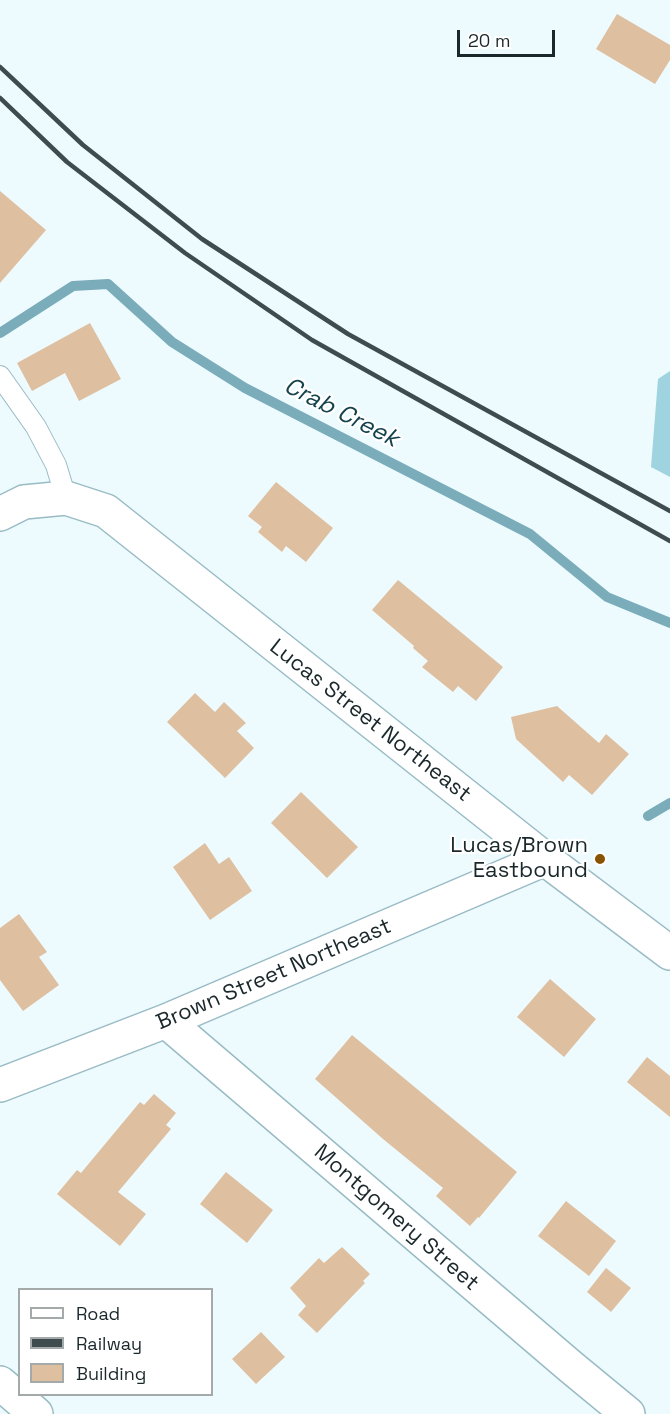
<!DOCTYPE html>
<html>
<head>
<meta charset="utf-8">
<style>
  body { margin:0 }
  #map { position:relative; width:670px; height:1414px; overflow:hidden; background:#edfbff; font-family:"Space Grotesk",sans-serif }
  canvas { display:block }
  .legend { position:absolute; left:18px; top:1288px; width:195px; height:108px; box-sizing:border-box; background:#fff; border:2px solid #a4a9aa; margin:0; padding:8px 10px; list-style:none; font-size:18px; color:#1b282b }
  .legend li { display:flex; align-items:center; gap:12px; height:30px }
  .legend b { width:30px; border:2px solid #a4a9aa }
  .scale { position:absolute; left:457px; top:30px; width:98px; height:27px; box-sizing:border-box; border:3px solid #1b282b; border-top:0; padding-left:8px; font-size:18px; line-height:21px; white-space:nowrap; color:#1b282b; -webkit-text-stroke:4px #fff; paint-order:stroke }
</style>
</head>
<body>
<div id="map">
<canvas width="670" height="1414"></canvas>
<ul class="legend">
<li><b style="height:8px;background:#fff"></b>Road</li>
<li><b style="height:8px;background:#3f4c4f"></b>Railway</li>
<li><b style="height:16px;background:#debf9f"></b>Building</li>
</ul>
<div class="scale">20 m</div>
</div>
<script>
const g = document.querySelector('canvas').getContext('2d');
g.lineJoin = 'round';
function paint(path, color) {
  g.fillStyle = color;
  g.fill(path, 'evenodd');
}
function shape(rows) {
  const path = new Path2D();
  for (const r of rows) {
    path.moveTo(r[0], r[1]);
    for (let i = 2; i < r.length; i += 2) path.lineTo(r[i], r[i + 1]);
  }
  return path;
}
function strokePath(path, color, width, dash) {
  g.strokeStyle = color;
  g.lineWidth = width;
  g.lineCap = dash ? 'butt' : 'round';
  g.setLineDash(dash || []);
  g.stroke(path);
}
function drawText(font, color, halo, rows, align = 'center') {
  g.font = font + ' "Space Grotesk",sans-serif';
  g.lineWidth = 4.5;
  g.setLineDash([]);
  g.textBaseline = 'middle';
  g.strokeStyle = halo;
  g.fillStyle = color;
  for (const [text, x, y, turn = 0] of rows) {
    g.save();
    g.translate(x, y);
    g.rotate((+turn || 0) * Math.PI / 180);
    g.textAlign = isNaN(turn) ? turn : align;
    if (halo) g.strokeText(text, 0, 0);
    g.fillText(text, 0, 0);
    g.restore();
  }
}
paint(shape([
  [670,371,670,477,651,467,658,379]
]), '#9fd3df');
strokePath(shape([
  [0,333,73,286,108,284,172,342,245,388,530,534,607,597,670,623],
  [648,816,670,803]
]), '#7aacb9', 10);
paint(shape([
  [617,14,670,45,670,60,655,84,596,49],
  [0,191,46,230,0,283],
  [90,323,121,379,79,401,65,373,32,391,17,363],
  [276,482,333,528,306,562,286,546,282,552,258,532,262,527,248,516],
  [398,580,503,667,476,701,458,686,453,692,422,667,428,661,413,648,414,646,372,610],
  [195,693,215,712,224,702,246,723,237,731,254,748,225,778,167,722],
  [557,706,599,743,606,734,629,754,592,795,569,775,563,782,516,739,511,717],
  [301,792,358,847,327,878,271,823],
  [205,843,219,864,229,857,252,891,210,920,173,867],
  [19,914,47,952,39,957,59,985,23,1011,0,980,0,928],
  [550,979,596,1019,564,1057,517,1017],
  [352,1035,517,1172,479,1218,478,1217,470,1226,436,1196,443,1188,383,1139,315,1079],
  [647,1057,670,1076,670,1117,627,1082],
  [154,1094,176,1113,166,1125,171,1129,118,1192,146,1214,120,1246,57,1194,77,1170,81,1173,140,1102,144,1105],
  [226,1172,273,1210,247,1243,200,1204],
  [566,1201,616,1241,589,1276,538,1236],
  [342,1247,370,1274,363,1281,365,1283,317,1333,298,1315,306,1306,290,1288,319,1258,324,1263],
  [606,1268,631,1288,611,1312,587,1292],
  [261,1332,285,1357,256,1384,232,1359]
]), '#debf9f');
const service = shape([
  [0,376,36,427,56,465,66,498]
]);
const minor = shape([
  [0,514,24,502,66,498,106,511,545,859,670,953],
  [166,1021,571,1367,628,1414],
  [0,1085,166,1021,545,859],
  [0,1383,36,1414]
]);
strokePath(service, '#99bbc4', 22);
strokePath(minor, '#99bbc4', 36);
strokePath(service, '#fff', 20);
strokePath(minor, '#fff', 33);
strokePath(shape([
  [0,67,83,145,202,239,348,334,670,511],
  [0,98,67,162,185,253,312,340,670,541]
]), '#3f4c4f', 4.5);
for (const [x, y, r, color] of [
  [600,859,6,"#895301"]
]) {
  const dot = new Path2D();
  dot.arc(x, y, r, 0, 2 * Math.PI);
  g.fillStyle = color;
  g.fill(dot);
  strokePath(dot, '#fff', 2);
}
drawText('22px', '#1b282b', '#fff', [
  ["Lucas Street Northeast",370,721,38],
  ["Brown Street Northeast",274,975,-23],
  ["Montgomery Street",396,1218,41]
]);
drawText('22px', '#1b282b', '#fff', [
  ["Lucas/Brown",588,846],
  ["Eastbound",588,871]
], 'right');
drawText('italic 24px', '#14424c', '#fff', [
  ["Crab Creek",341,413,27]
]);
</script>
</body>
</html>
